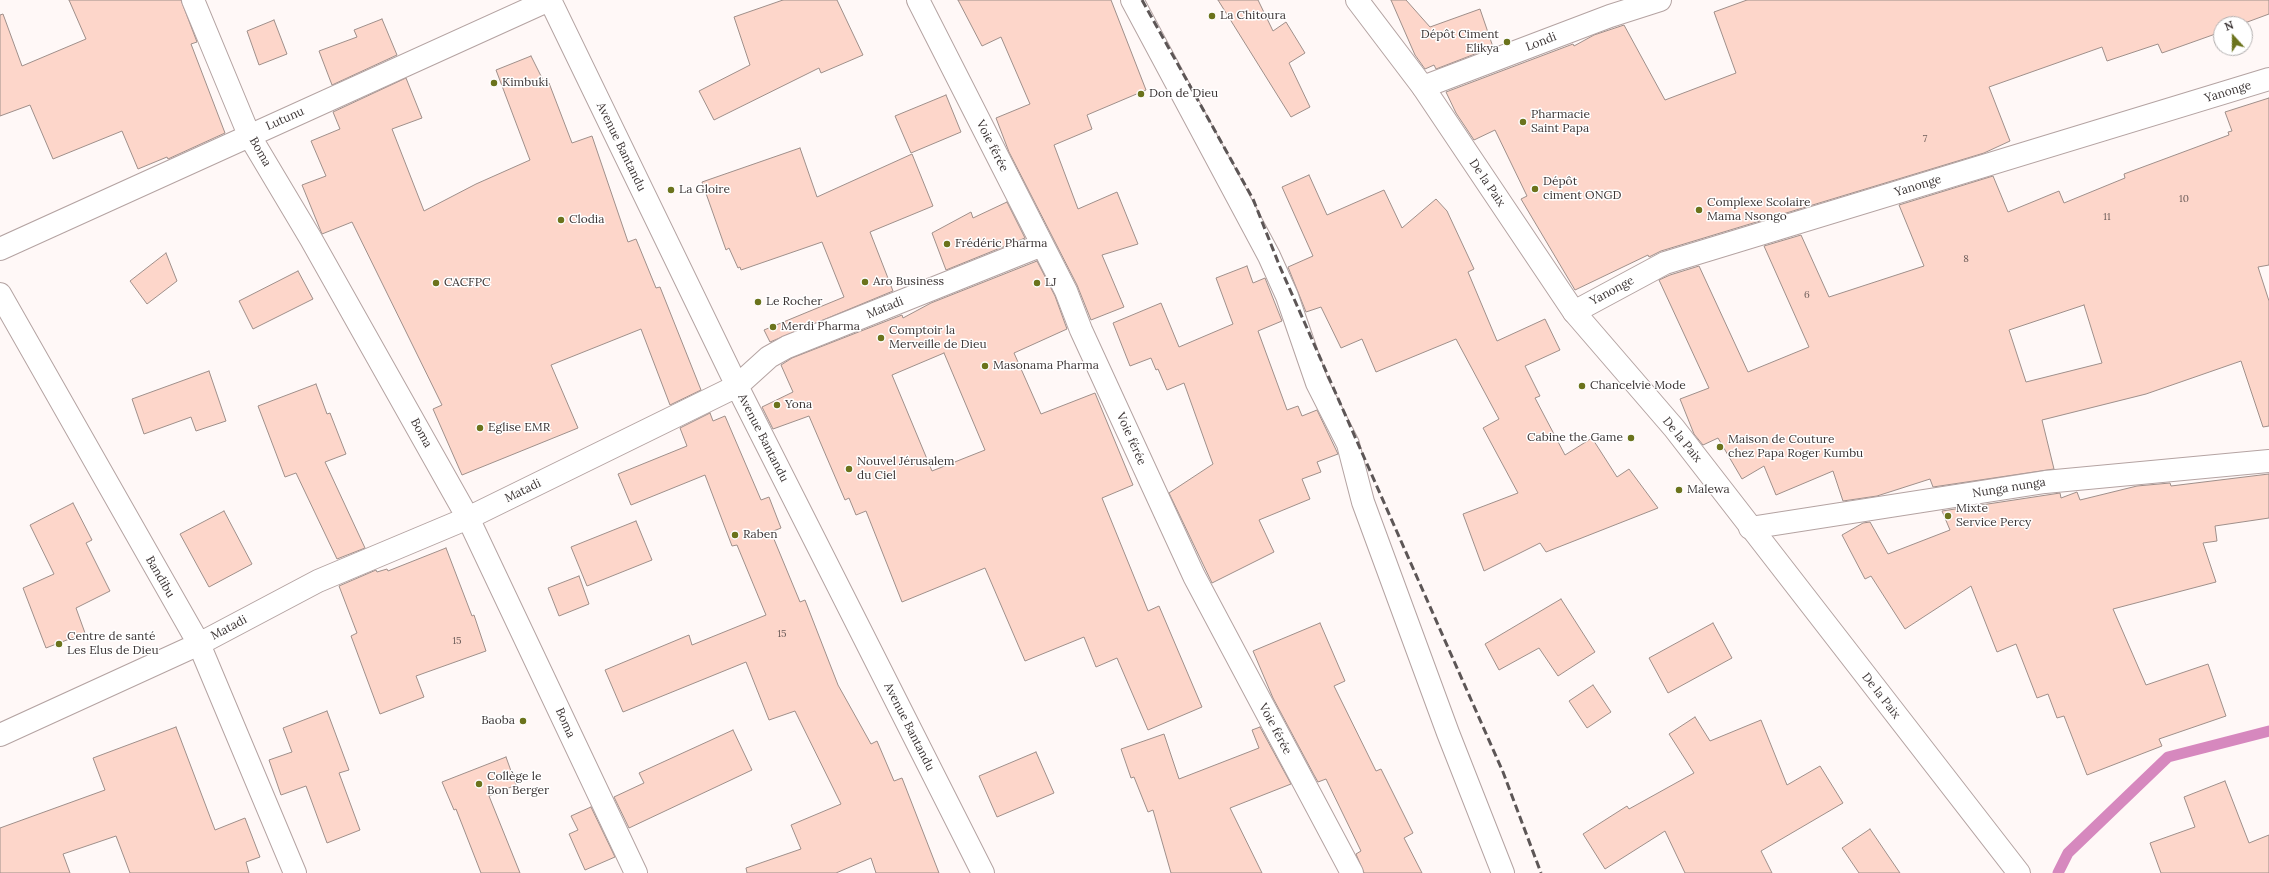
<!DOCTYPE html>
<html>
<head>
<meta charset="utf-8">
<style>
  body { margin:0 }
  #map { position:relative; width:2269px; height:873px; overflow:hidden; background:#fff8f7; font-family:Lora,serif }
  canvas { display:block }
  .north { position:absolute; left:2213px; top:16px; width:40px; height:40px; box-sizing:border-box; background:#fff; border:1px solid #b1aeae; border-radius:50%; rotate:339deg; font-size:11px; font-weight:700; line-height:16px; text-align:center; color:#3c3535 }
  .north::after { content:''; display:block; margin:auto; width:14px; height:18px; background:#6b731c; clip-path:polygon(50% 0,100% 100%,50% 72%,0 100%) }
</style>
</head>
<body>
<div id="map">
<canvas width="2269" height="873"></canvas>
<div class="north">N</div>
</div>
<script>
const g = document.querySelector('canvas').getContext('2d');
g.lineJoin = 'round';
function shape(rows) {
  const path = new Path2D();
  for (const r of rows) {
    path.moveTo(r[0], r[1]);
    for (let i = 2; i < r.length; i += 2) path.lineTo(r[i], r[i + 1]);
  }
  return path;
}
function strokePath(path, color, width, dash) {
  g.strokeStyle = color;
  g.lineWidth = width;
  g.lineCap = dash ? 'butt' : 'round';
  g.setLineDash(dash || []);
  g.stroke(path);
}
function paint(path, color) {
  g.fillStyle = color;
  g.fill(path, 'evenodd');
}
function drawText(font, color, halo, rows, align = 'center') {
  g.font = font + ' Lora,serif';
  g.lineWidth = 3;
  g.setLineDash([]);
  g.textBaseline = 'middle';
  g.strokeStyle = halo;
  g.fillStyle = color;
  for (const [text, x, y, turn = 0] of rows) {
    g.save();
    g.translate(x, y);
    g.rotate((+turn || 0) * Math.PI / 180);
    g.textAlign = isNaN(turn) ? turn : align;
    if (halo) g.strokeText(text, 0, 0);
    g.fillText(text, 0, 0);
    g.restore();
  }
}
strokePath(shape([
  [2058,873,2068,853,2168,757,2269,731]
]), '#d688be', 11);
const building = shape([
  [69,0,181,0,197,42,191,44,225,133,168,159,167,157,138,169,122,131,53,159,30,105,0,116,0,15,3,14,22,66,86,39,69,0],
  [783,0,837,0,863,55,821,73,819,68,714,120,699,91,750,65,734,17,783,0],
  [958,0,1111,0,1146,90,1087,115,1092,129,1054,145,1078,209,1117,192,1138,244,1102,255,1124,307,1091,320,1077,285,1009,152,996,118,1030,104,1001,37,982,46,958,0],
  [1218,0,1258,0,1273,31,1286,22,1305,53,1289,63,1310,107,1291,117,1218,0],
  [1391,0,1406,0,1430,27,1480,9,1493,47,1436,69,1434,65,1425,69,1415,55,1391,0],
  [1747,0,2269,0,2269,14,2242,24,2221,24,2221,32,2162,53,2158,44,2107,61,2102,47,1989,87,2010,141,1984,153,1661,251,1649,257,1648,255,1575,290,1521,199,1527,196,1495,130,1474,140,1456,113,1446,92,1573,44,1574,46,1594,35,1624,25,1665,100,1736,73,1714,12,1747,0],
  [382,19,397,55,332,85,319,51,357,37,354,30,382,19],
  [274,20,287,54,259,65,247,31,274,20],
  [531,56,545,84,549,83,572,143,592,136,628,242,636,239,656,288,660,287,701,390,670,405,641,329,551,365,578,428,462,475,433,409,442,405,352,222,322,234,302,185,326,176,311,141,340,129,333,112,406,78,422,118,392,129,424,211,476,184,530,160,496,70,531,56],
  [946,95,961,132,911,153,895,116,946,95],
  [2269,98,2269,265,2258,267,2269,301,2269,426,2263,427,2241,361,2146,394,2042,420,2054,469,1933,487,1930,479,1877,496,1843,501,1833,471,1776,495,1764,466,1742,479,1718,438,1703,445,1694,434,1680,399,1709,388,1659,280,1670,275,1699,266,1748,372,1809,347,1764,246,1801,235,1829,297,1924,266,1899,205,1993,176,2008,212,2059,191,2064,203,2125,178,2124,174,2229,135,2228,132,2232,131,2225,112,2269,98],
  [2084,305,2102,363,2026,382,2009,330,2084,305],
  [800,148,817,197,912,154,933,206,870,232,893,291,770,342,764,330,844,297,822,242,741,270,740,267,738,268,729,248,726,250,702,182,800,148],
  [1309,175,1327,215,1384,190,1402,228,1436,199,1447,211,1474,269,1468,272,1497,341,1545,319,1560,350,1525,366,1540,396,1535,398,1565,455,1592,438,1617,477,1629,469,1658,508,1546,552,1540,543,1484,571,1463,514,1518,493,1483,428,1499,419,1456,339,1376,372,1362,339,1341,348,1321,307,1306,312,1288,267,1313,256,1282,187,1309,175],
  [1007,202,1025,238,946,270,932,233,971,212,973,218,1007,202],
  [166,253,177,281,147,304,130,281,166,253],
  [1037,261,1055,296,1067,329,1014,353,1041,414,1095,393,1133,485,1102,498,1148,611,1159,606,1202,707,1148,730,1117,658,1096,667,1084,637,1025,661,985,568,902,602,866,511,856,515,849,498,845,500,809,416,773,429,762,407,793,392,781,365,792,358,902,315,903,318,931,303,1037,261],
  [944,353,985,450,932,471,892,375,944,353],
  [1247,266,1253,283,1265,278,1282,321,1258,331,1287,410,1298,406,1302,416,1317,410,1338,454,1317,462,1321,472,1302,479,1310,499,1259,520,1274,552,1212,583,1169,493,1213,464,1184,383,1167,390,1158,369,1156,370,1151,358,1130,366,1113,323,1161,303,1179,347,1233,324,1216,278,1247,266],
  [298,271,313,299,253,329,239,301,298,271],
  [209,371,226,421,196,431,191,417,144,434,132,399,209,371],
  [316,384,327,414,330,413,346,454,325,462,365,548,337,559,296,473,285,477,258,406,316,384],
  [710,413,713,421,725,416,761,500,769,497,781,528,771,532,800,602,805,600,838,685,871,744,877,741,894,781,902,778,939,873,876,873,871,858,836,873,747,873,746,868,801,849,791,825,841,804,795,711,769,720,746,662,623,712,605,670,689,635,692,645,766,615,737,545,732,546,705,475,631,505,618,474,687,446,680,428,710,413],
  [2269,474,2269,518,2215,526,2217,541,2203,543,2216,582,2113,609,2146,685,2208,664,2226,716,2159,739,2162,746,2087,775,2064,716,2057,718,2048,694,2037,698,2016,644,1997,652,1971,586,1905,629,1871,576,1865,579,1842,535,1863,523,1870,522,1888,554,1950,530,1942,511,2060,493,2061,498,2077,492,2080,500,2137,486,2170,483,2171,486,2269,474],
  [73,503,92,540,86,543,110,591,76,608,85,633,46,648,23,588,54,574,30,525,73,503],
  [224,511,252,564,209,587,180,534,224,511],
  [636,521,652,560,587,586,571,547,636,521],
  [446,548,472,616,474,615,486,651,416,676,424,697,380,714,351,636,357,633,339,586,376,570,377,572,387,569,388,571,446,548],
  [579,576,589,604,559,616,548,588,579,576],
  [1561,599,1595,652,1558,676,1539,648,1499,670,1485,644,1561,599],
  [1320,623,1345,681,1334,686,1376,771,1381,769,1413,833,1404,838,1422,873,1364,873,1356,854,1361,851,1326,779,1318,782,1314,775,1273,698,1253,651,1320,623],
  [1713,623,1732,658,1668,693,1649,658,1713,623],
  [1593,685,1611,712,1587,728,1569,701,1593,685],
  [327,711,349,770,339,773,360,830,327,843,306,786,281,795,269,760,292,752,283,728,327,711],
  [1695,717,1710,741,1761,720,1787,785,1820,766,1843,803,1761,851,1772,873,1685,873,1665,831,1605,869,1583,834,1627,806,1629,809,1694,773,1669,734,1695,717],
  [176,727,215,830,245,818,260,857,246,862,249,873,130,873,116,836,63,854,70,873,0,873,0,828,105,790,93,758,176,727],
  [1260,727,1291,784,1230,808,1262,873,1171,873,1153,810,1148,812,1134,777,1131,778,1121,749,1164,734,1179,779,1259,748,1252,730,1260,727],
  [733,730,752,770,629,828,614,797,644,783,639,773,733,730],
  [1036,752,1054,793,997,817,979,776,1036,752],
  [506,757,516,785,489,796,520,873,481,873,456,809,454,810,442,782,506,757],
  [2225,781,2249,843,2269,835,2269,873,2161,873,2150,843,2195,827,2184,797,2225,781],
  [591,807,615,857,585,870,569,834,578,830,571,816,591,807],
  [1870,829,1889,857,1900,873,1859,873,1842,848,1870,829]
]);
paint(building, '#fdd6ca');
strokePath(building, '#9f8f8a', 1);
const street = shape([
  [193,0,249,135,311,239,468,518,636,873],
  [550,0,737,386,983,873],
  [918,0,1066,291,1081,330,1194,576,1352,873],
  [1132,0,1269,256,1287,296,1317,383,1348,444,1363,502,1448,733,1503,873],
  [1423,87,1610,16,1660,0],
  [0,249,549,0],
  [0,294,199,644,295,873],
  [1574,312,1665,263,2269,79],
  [1750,528,2045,482,2269,461],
  [0,735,199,644,318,581,468,518,737,386,769,357,787,347,1042,245]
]);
const secondary = shape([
  [1357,0,1423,87,1574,312,1674,428,2019,873]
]);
strokePath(street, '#b4a3a2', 24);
strokePath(secondary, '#b4a3a2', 24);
strokePath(street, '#fff', 22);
strokePath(secondary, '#fff', 22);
strokePath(shape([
  [1142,0,1253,199,1280,267,1503,772,1541,873]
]), '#5d5656', 3, [8, 4]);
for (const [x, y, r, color] of [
  [1212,16,4,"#6b731c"],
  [1507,42,4,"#6b731c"],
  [494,83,4,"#6b731c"],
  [1141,94,4,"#6b731c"],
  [1523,122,4,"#6b731c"],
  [1535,189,4,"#6b731c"],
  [671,190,4,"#6b731c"],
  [1699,210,4,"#6b731c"],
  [561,220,4,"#6b731c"],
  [947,244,4,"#6b731c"],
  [865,282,4,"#6b731c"],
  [436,283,4,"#6b731c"],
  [1037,283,4,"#6b731c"],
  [758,302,4,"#6b731c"],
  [773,327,4,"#6b731c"],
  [881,338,4,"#6b731c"],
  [985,366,4,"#6b731c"],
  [1582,386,4,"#6b731c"],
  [777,405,4,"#6b731c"],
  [480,428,4,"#6b731c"],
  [1631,438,4,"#6b731c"],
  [1720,447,4,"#6b731c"],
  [849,469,4,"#6b731c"],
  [1679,490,4,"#6b731c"],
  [1948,516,4,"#6b731c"],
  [735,535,4,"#6b731c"],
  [59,644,4,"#6b731c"],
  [523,721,4,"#6b731c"],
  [479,784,4,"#6b731c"]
]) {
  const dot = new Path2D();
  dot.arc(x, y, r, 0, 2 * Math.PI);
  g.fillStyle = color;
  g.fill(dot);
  strokePath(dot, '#fff', 1.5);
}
drawText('10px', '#6c5d5a', null, [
  ["7",1925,139],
  ["10",2184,199],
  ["11",2107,217],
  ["8",1966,259],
  ["6",1807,295],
  ["15",782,634],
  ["15",457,641]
]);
drawText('12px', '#3c3535', '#fff', [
  ["La Chitoura",1220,16],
  ["Dépôt Ciment",1499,35,"right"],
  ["Elikya",1499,49,"right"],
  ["Kimbuki",502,83],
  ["Don de Dieu",1149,94],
  ["Pharmacie",1531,115],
  ["Saint Papa",1531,129],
  ["Dépôt",1543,182],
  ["ciment ONGD",1543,196],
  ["La Gloire",679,190],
  ["Complexe Scolaire",1707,203],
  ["Mama Nsongo",1707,217],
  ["Clodia",569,220],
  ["Frédéric Pharma",955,244],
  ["Aro Business",873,282],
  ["CACFPC",444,283],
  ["LJ",1045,283],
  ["Le Rocher",766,302],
  ["Merdi Pharma",781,327],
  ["Comptoir la",889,331],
  ["Merveille de Dieu",889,345],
  ["Masonama Pharma",993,366],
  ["Chancelvie Mode",1590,386],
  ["Yona",785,405],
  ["Eglise EMR",488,428],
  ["Cabine the Game",1623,438,"right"],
  ["Maison de Couture",1728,440],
  ["chez Papa Roger Kumbu",1728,454],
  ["Nouvel Jérusalem",857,462],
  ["du Ciel",857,476],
  ["Malewa",1687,490],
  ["Mixte",1956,509],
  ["Service Percy",1956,523],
  ["Raben",743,535],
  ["Centre de santé",67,637],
  ["Les Elus de Dieu",67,651],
  ["Baoba",515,721,"right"],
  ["Collège le",487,777],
  ["Bon Berger",487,791]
], 'left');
drawText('12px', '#3c3535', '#fff', [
  ["Londi",1541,42,-21],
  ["Yanonge",2228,92,-17],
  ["Lutunu",285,119,-24],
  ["Voie férée",992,146,63],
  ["Avenue Bantandu",621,147,64],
  ["Boma",260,152,60],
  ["De la Paix",1487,183,56],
  ["Yanonge",1918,186,-17],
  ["Yanonge",1612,291,-28],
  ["Matadi",885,308,-22],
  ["Boma",421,433,61],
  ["Avenue Bantandu",763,438,63],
  ["Voie férée",1131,439,66],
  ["De la Paix",1682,440,51],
  ["Nunga nunga",2009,488,-9],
  ["Matadi",523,491,-26],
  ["Bandibu",160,577,60],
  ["Matadi",229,628,-28],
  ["De la Paix",1881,696,52],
  ["Boma",565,723,66],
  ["Avenue Bantandu",909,727,63],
  ["Voie férée",1275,729,62]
]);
</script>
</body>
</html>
